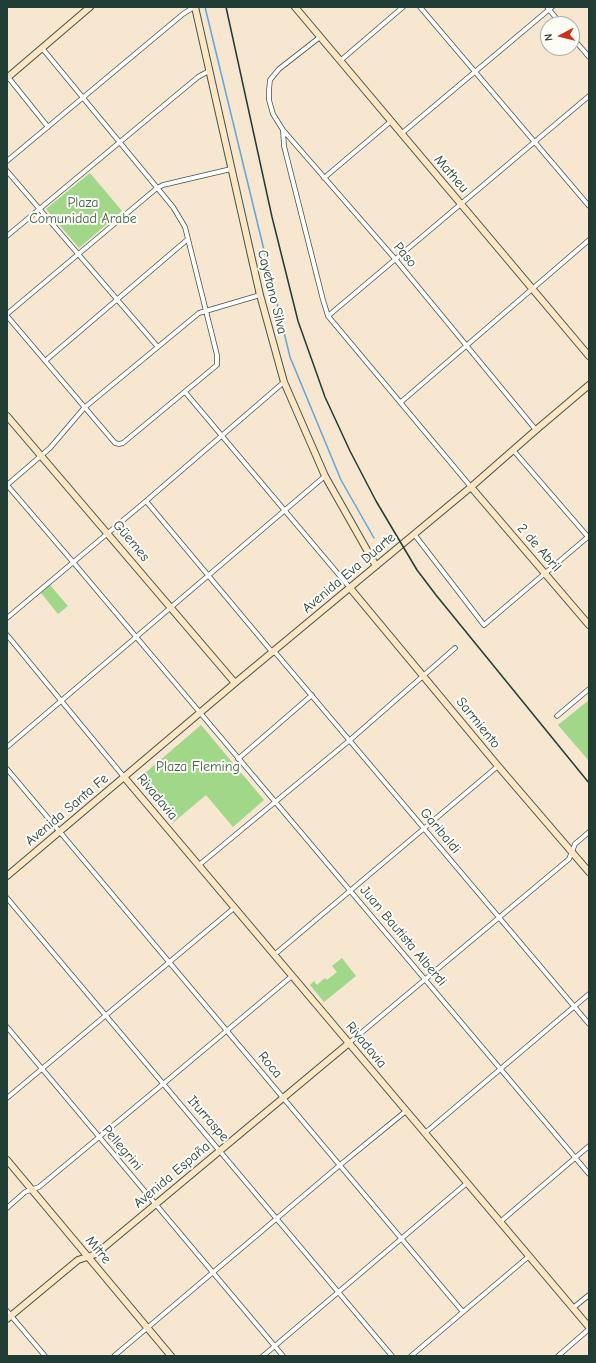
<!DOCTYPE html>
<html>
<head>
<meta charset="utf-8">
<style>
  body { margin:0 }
  #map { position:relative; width:596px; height:1363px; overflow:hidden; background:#f7e6d0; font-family:"Comic Neue",sans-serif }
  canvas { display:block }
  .frame { position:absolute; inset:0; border:8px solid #1f3d34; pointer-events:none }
  .north { position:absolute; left:540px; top:16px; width:40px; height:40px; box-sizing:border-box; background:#fdfcf7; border:1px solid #a4b0a9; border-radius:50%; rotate:263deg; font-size:11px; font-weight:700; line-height:16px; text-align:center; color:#1f3d34 }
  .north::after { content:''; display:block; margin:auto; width:14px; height:18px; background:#c8321e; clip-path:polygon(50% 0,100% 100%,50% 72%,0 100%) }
</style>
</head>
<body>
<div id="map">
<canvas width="596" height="1363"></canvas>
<div class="frame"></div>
<div class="north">N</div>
</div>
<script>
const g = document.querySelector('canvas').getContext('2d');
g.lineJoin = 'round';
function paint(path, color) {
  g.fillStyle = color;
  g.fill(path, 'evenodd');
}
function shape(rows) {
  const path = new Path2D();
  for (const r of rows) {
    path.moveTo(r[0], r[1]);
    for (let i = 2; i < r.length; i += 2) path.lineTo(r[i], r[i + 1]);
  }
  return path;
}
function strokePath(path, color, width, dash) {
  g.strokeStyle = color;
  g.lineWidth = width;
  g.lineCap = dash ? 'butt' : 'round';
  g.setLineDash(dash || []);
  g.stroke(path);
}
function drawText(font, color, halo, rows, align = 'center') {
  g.font = font + ' "Comic Neue",sans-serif';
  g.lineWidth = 4;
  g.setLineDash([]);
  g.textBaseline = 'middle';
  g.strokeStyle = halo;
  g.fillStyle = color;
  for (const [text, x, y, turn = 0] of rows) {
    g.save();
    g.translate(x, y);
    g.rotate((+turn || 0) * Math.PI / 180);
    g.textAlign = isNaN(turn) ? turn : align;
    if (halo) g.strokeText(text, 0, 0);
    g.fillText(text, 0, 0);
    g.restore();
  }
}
paint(shape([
  [90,173,122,211,79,248,46,209],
  [50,585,68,606,58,614,41,593],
  [589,700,589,761,558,725],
  [201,725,264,800,233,827,206,795,174,822,138,779],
  [342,958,356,976,324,1002,310,985,314,981,317,985,325,978,327,980,337,972,332,966]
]), '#a0d788');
strokePath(shape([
  [205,7,290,357,341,480,374,538]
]), '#62a5d6', 1.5);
const street = shape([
  [420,7,589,206],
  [547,7,561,24],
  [320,37,279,69,270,80,269,90,269,100,273,114,283,130,396,260,536,430],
  [572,37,589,57],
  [340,61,403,7],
  [8,77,48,127],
  [283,131,284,146,323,300,328,316,471,487],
  [401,134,552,7],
  [7,161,183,14,194,7],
  [7,171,157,346],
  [324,178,390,122],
  [7,236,198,77,209,71],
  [7,314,157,188,163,185,231,169],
  [7,316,115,443,119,444,123,443,217,365,217,355,185,227,173,207,42,48],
  [328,316,589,96],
  [45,361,188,239],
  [185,392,350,588],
  [401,402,589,240],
  [513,450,589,538],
  [7,485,73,562,589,1174],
  [7,485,50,448,84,408,199,313,260,295],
  [146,501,273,653],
  [414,534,484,625,589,536],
  [7,618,146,501,284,382],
  [7,635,124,777],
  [274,651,589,1024],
  [557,716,589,689],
  [7,747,325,476],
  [238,759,312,695],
  [7,769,463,1312],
  [199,865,350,740,455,648],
  [7,898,392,1356],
  [274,955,498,766],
  [7,1027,283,1356],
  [349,1043,569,859,575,844,589,832],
  [7,1098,234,908],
  [425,1133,589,994],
  [7,1208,25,1192,39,1187,163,1084,292,976],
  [500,1222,589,1146],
  [573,1308,589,1295],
  [7,1311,45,1356],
  [114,1356,340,1165,406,1111],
  [263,1356,467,1183],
  [411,1356,528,1257],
  [558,1356,589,1329]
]);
const secondary = shape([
  [195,7,260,295,284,382,325,476,376,566],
  [295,7,589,356],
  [7,78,90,7],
  [7,416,235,683],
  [471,487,589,625],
  [350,588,498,766,589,872],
  [124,777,589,1327],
  [7,876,235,683,471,487,536,430,589,385],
  [7,1160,171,1356],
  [7,1319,78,1260,96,1254,349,1043]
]);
strokePath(street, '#3f564b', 5.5);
strokePath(secondary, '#3f564b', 8);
strokePath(street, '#fff', 4);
strokePath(secondary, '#fce6c4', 6);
strokePath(shape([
  [226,7,272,217,298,321,325,397,350,451,376,501,417,570,436,595,589,783]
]), '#1f3d34', 1.5);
drawText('14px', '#1f3d34', '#fdfcf7', [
  ["Matheu",451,174,49],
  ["Paso",405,255,50],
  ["Cayetano Silva",272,292,76],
  ["Güemes",131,541,50],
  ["2 de Abril",539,548,49],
  ["Avenida Eva Duarte",349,573,-40],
  ["Sarmiento",478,723,51],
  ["Rivadavia",157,797,50],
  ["Avenida Santa Fe",67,810,-40],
  ["Garibaldi",440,831,50],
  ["Juan Bautista Alberdi",403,936,50],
  ["Rivadavia",366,1045,50],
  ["Roca",270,1065,50],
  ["Iturraspe",208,1119,49],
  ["Pellegrini",122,1148,50],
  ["Avenida España",172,1175,-40],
  ["Mitre",98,1250,50]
]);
drawText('14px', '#3f6449', '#fdfcf7', [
  ["Plaza",83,203],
  ["Comunidad Arabe",83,219],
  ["Plaza Fleming",198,767]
]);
</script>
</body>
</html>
